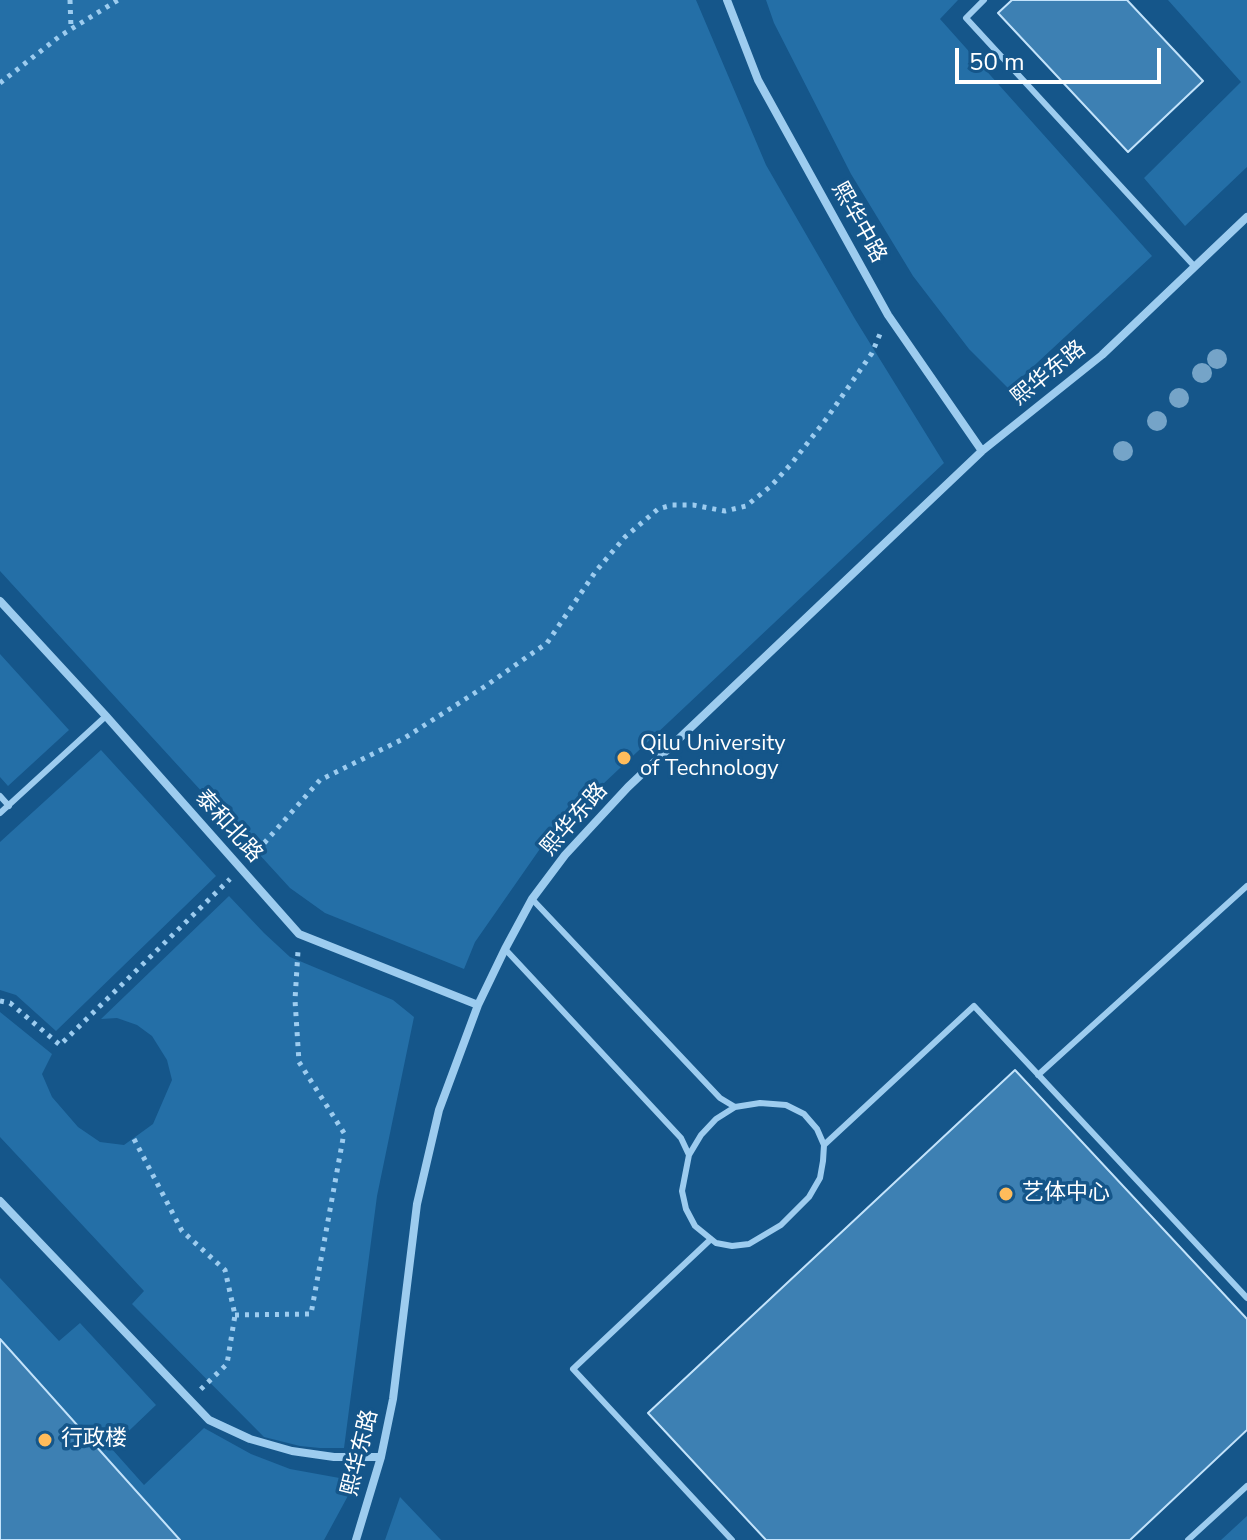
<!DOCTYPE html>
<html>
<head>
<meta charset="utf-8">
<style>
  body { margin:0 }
  #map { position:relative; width:1247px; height:1540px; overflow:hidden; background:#15568a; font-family:"Nunito Sans",sans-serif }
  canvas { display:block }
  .scale { position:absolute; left:955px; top:48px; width:206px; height:36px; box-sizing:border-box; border:4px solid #fff; border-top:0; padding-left:10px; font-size:24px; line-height:28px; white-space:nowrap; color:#fff; -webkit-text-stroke:6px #15568a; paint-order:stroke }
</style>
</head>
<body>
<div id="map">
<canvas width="1247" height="1540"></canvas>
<div class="scale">50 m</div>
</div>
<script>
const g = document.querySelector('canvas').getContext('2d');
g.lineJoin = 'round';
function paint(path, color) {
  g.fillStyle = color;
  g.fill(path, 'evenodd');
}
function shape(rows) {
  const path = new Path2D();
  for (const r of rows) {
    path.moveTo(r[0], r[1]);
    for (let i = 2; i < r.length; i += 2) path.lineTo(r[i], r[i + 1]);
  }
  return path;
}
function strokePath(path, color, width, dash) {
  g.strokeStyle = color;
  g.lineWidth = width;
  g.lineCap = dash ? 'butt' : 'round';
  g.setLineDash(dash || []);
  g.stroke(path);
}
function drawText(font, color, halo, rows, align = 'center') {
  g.font = font + ' "Nunito Sans","Noto Sans SC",sans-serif';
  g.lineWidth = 7;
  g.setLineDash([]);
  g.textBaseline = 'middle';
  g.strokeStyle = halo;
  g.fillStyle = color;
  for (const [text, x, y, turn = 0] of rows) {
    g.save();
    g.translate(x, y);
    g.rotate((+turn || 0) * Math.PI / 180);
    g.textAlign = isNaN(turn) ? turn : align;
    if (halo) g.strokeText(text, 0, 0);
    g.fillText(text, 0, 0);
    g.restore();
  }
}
paint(shape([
  [0,0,696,0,766,165,855,319,944,463,551,833,475,942,464,969,325,913,290,888,0,571],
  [766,0,958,0,940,19,1152,256,1009,389,969,349,913,276,851,174,774,23],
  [1168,0,1247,0,1247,167,1185,226,1144,178,1241,82],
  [0,654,69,730,8,786,0,777],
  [101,750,216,876,56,1031,16,995,0,990,0,842],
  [229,896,264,933,290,957,393,1000,414,1017,377,1196,344,1448,320,1448,300,1446,264,1437,132,1304,144,1291,0,1137,0,1012,52,1054,42,1074,52,1097,78,1127,100,1142,124,1145,153,1124,172,1080,167,1060,152,1036,137,1025,117,1018,101,1019],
  [0,1278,59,1341,80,1323,156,1405,111,1448,144,1485,204,1428,251,1454,290,1469,356,1481,324,1540,180,1540,0,1339],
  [400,1497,441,1540,385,1540],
  [1247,1516,1247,1540,1221,1540]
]), '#246fa7');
const building = shape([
  [1012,0,1127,0,1203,81,1128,152,998,13,1012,0],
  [1015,1070,1247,1319,1247,1430,1130,1540,766,1540,648,1413,1015,1070],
  [0,1339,180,1540,0,1540,0,1339]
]);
paint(building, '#3d80b3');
strokePath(building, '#c3e3fb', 2);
strokePath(shape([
  [70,0,71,28],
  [0,83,60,36,118,0],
  [251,858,320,780,403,739,484,687,547,643,596,571,625,537,658,509,672,505,693,505,725,511,746,506,771,486,792,463,827,418,872,353,880,334],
  [0,1001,10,1003,60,1045,230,879],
  [134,1139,182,1231,225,1270,235,1315,227,1364,200,1390],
  [235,1315,311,1314,344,1133,299,1062,295,1000,298,951]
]), '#9dccef', 5, [4, 6]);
strokePath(shape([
  [984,0,966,18,1195,267],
  [0,796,9,806],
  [0,813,106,716],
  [505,949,681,1138,689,1155,682,1191,686,1209,695,1226,711,1239,716,1243,732,1246,749,1244,781,1225,809,1197,820,1178,823,1161,824,1145,817,1129,804,1114,786,1105,760,1103,735,1107,720,1098,532,899],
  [1038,1075,1247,886],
  [824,1145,974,1006,1247,1298],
  [689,1155,701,1135,716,1119,735,1107],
  [711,1239,573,1369,732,1540],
  [1188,1540,1247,1486]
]), '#9dccef', 6);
strokePath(shape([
  [727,0,758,80,888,315,982,451],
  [0,601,106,716,299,934,478,1005],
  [0,1201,209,1420,250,1439,292,1451,334,1457,381,1457],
  [356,1540,381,1457,393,1399,417,1204,439,1110,478,1005,505,949,532,899,565,855,628,787,982,451,1102,355,1247,217]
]), '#9dccef', 8);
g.fillStyle = '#75a4c8';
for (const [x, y] of [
  [1217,359],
  [1202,373],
  [1179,398],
  [1157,421],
  [1123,451]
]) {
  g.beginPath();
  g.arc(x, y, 10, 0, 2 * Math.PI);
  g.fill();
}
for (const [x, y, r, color] of [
  [624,758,8,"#ffbc5b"],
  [1006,1194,8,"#ffbc5b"],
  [45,1440,8,"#ffbc5b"]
]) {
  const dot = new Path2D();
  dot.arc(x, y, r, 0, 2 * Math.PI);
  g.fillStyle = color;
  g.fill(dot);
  strokePath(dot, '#15568a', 3);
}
drawText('22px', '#fff', '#15568a', [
  ["熙华中路",858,223,61],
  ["熙华东路",1049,374,-39],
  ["熙华东路",575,820,-49],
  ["泰和北路",228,827,48],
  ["熙华东路",361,1453,-76]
]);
drawText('22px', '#fff', '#15568a', [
  ["Qilu University",640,745],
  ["of Technology",640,770],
  ["艺体中心",1022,1194],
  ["行政楼",61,1440]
], 'left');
</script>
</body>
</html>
